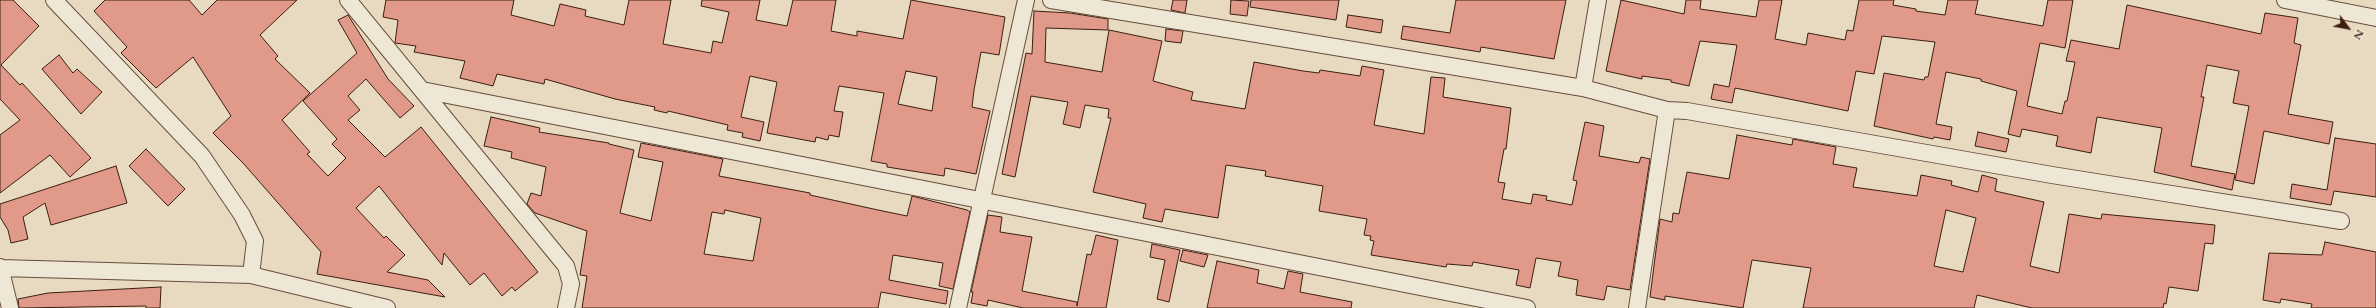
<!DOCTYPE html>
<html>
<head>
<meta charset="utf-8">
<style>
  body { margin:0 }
  #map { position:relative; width:2376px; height:308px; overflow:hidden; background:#e7dac0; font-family:Cardo,serif }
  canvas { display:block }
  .north { position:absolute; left:2328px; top:8px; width:40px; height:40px; -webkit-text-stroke:3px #efe7d6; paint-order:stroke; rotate:122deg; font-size:11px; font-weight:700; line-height:16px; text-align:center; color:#3c1e10 }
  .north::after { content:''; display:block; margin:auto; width:14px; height:18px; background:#3c1e10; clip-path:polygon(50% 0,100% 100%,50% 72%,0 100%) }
</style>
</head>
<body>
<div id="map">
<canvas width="2376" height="308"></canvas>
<div class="north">N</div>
</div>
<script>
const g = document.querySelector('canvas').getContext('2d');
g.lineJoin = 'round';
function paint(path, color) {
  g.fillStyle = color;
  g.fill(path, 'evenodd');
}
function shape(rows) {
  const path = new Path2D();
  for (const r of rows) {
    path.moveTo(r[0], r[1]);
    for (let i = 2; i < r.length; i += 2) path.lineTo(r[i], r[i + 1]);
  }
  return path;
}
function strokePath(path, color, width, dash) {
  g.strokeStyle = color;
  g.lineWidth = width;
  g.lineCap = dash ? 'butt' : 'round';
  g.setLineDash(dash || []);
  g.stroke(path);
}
const building = shape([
  [0,0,13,0,39,26,1,65,20,85,22,83,91,158,70,177,50,155,0,193,0,135,20,120,0,99,0,0],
  [105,0,189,0,202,15,217,0,297,0,260,35,278,56,275,59,310,93,282,120,310,152,307,154,328,176,346,158,332,144,337,139,303,101,357,53,338,20,348,15,388,79,414,106,400,118,366,79,348,96,360,110,348,120,385,157,421,127,538,272,515,291,512,287,502,296,484,273,470,285,444,253,442,265,379,186,356,208,384,238,386,236,405,255,387,272,428,280,445,297,317,274,321,252,243,163,213,133,231,116,193,57,156,88,121,53,127,47,94,11,105,0],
  [386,0,514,0,511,15,554,26,560,4,586,10,585,16,624,25,629,0,671,0,663,44,711,53,713,41,722,43,729,12,701,6,702,0,760,0,756,20,787,26,793,0,836,0,831,31,857,36,857,31,903,39,911,0,1005,17,999,55,981,52,974,90,972,107,990,111,976,174,945,168,944,176,887,167,887,164,871,161,884,93,839,86,834,111,843,112,839,137,829,135,828,140,816,137,815,142,767,133,777,82,750,76,741,117,764,122,760,141,742,137,743,133,727,130,728,125,668,111,667,113,654,110,655,107,615,99,545,79,544,84,497,74,493,86,460,78,465,61,414,52,416,46,395,43,398,20,383,17,386,0],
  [906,71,937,77,932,111,898,104,906,71],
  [1173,0,1187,0,1185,13,1171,10,1173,0],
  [1231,0,1249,1,1247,16,1230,14,1231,0],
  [1251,0,1339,0,1336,20,1250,7,1251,0],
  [1456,0,1566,0,1554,59,1481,47,1480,52,1401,39,1403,26,1450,33,1456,0],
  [1621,0,1684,14,1686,0,1701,0,1700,9,1756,17,1759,0,1782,0,1775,39,1806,45,1808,33,1845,40,1847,30,1853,31,1859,0,1894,0,1893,5,1916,9,1916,11,1945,15,1948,0,1978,0,1975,14,2043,26,2048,0,2073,0,2065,48,2040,43,2027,106,2062,114,2065,101,2067,101,2075,62,2066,61,2071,40,2119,49,2127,5,2261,34,2265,13,2298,18,2294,43,2301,45,2288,114,2333,122,2329,144,2264,131,2254,184,2235,180,2249,106,2233,103,2239,71,2207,65,2201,97,2204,97,2191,166,2235,174,2232,190,2154,172,2162,128,2097,117,2091,153,2056,146,2058,136,2022,129,2020,137,2008,134,2017,91,1981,81,1981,79,1946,72,1936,124,1952,127,1950,140,1934,137,1933,139,1874,126,1884,73,1924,80,1925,77,1928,77,1935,42,1882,36,1874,74,1856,71,1848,111,1735,88,1732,103,1711,99,1714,84,1729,87,1737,45,1700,41,1689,86,1671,82,1671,80,1642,76,1642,79,1606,71,1621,0],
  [1034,11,1070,13,1108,19,1108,30,1046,28,1045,62,1102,72,1109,30,1162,41,1153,81,1193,92,1191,100,1245,109,1254,62,1303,71,1319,73,1320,70,1360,76,1362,66,1384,70,1374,125,1424,134,1431,77,1445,78,1443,97,1511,108,1506,149,1504,149,1498,182,1505,183,1502,199,1531,204,1533,194,1547,196,1546,200,1572,205,1577,181,1573,180,1585,122,1604,126,1599,156,1639,163,1641,157,1650,159,1630,290,1607,286,1604,300,1576,295,1578,280,1558,276,1561,262,1536,258,1530,288,1516,285,1519,270,1473,262,1472,266,1447,264,1446,267,1371,255,1374,241,1370,240,1371,236,1364,235,1367,219,1319,211,1323,186,1265,176,1266,171,1226,165,1218,218,1165,209,1162,222,1143,218,1146,204,1093,192,1111,118,1108,118,1109,109,1085,105,1080,128,1063,124,1068,102,1031,96,1015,177,1002,174,1026,53,1032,54,1034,11],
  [1348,15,1383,20,1381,33,1346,27,1348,15],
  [1166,29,1183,31,1181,43,1165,41,1166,29],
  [59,55,73,73,77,69,102,92,81,114,42,69,59,55],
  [491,117,540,128,539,132,609,143,609,144,634,150,620,213,651,221,663,162,638,157,641,143,723,159,719,176,810,193,810,195,878,210,907,216,912,196,967,210,970,212,953,289,939,286,943,263,893,255,889,280,948,291,946,304,881,292,878,308,582,308,587,276,580,275,587,231,535,213,527,204,531,193,541,196,546,167,511,158,512,152,484,146,491,117],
  [725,210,761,218,753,261,704,254,712,212,724,214,725,210],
  [1978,132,2009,139,2006,152,1975,146,1978,132],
  [1737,135,1792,145,1793,139,1836,147,1833,164,1857,168,1853,187,1917,196,1921,175,1952,181,1951,185,1978,192,1982,175,1997,179,1995,191,2044,202,2030,266,2059,273,2069,214,2101,219,2102,214,2215,225,2213,244,2205,243,2198,291,2169,287,2166,304,2164,303,2163,308,2032,308,1977,295,1974,308,1803,308,1811,268,1752,260,1743,308,1665,296,1665,300,1650,297,1660,219,1672,222,1673,213,1679,214,1687,172,1729,179,1737,135],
  [1946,210,1976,218,1963,272,1934,266,1946,210],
  [2335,138,2376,144,2376,197,2334,191,2331,205,2290,198,2292,184,2327,190,2335,138],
  [146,149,185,189,168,206,129,166,146,149],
  [116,166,127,203,51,225,45,203,23,217,28,239,11,243,8,230,0,217,0,204,116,166],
  [988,215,1002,217,1000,232,1032,237,1022,291,1077,302,1077,306,1087,254,1091,255,1096,235,1118,240,1106,308,1023,308,988,300,987,306,971,303,973,292,971,292,988,215],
  [2325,242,2376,252,2376,308,2311,308,2312,304,2281,299,2280,303,2263,300,2269,253,2322,255,2325,242],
  [1152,244,1180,250,1169,302,1157,299,1165,260,1150,257,1152,244],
  [1183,250,1208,255,1204,267,1180,261,1183,250],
  [1217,261,1259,270,1257,283,1284,289,1288,271,1303,274,1300,292,1352,302,1351,308,1207,308,1217,261],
  [161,287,160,308,146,308,146,306,19,308,18,299,48,293,161,287]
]);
paint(building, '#e19a89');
strokePath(building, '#3c1e10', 1);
const minor = shape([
  [54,0,202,156,242,215,255,241,251,275],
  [348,0,566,266,571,284,566,308],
  [1051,0,1583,88,1667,110,1687,111,2052,175,2341,221],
  [2285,0,2376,18],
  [1583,88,1598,0],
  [422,90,1527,308],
  [0,267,10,308],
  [0,268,251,275,387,308],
  [958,308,1026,0],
  [1637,308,1667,110]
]);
strokePath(minor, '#674d3c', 18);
strokePath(minor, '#efe7d6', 16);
</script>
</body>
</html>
